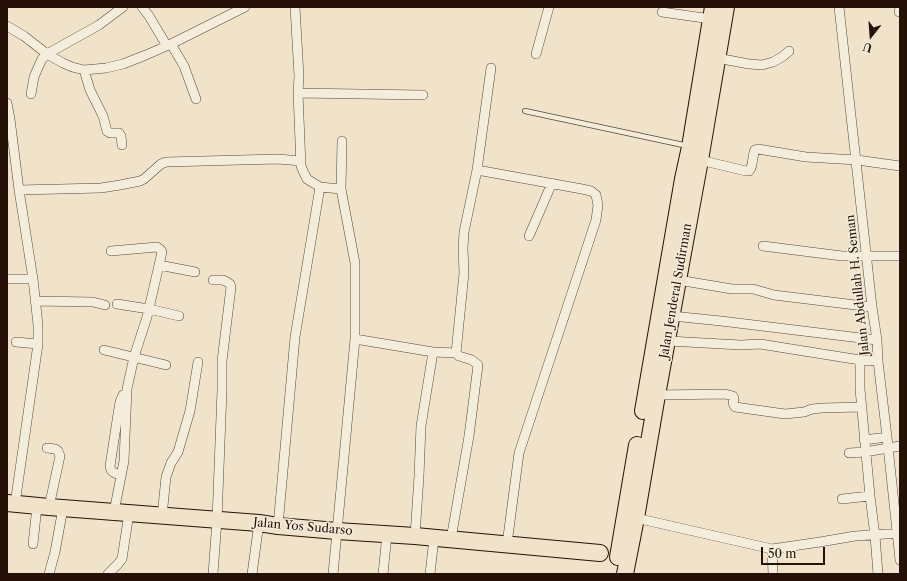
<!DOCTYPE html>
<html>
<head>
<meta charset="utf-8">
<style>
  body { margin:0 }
  #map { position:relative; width:907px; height:581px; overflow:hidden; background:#f0e3c9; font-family:"Libre Caslon Text",serif }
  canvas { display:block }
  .frame { position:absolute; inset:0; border:8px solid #261108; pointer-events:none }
  .north { position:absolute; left:851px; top:16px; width:40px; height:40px; -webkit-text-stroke:3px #f5eddc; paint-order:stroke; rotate:197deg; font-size:11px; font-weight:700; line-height:16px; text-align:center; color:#261108 }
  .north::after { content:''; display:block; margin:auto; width:14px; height:18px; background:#261108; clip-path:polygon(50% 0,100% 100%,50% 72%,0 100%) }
  .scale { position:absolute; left:761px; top:547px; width:64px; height:18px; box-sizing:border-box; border:2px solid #261108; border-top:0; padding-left:5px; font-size:12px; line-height:14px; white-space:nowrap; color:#261108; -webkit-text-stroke:3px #f5eddc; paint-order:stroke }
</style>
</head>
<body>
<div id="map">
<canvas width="907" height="581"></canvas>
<div class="frame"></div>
<div class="north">U</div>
<div class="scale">50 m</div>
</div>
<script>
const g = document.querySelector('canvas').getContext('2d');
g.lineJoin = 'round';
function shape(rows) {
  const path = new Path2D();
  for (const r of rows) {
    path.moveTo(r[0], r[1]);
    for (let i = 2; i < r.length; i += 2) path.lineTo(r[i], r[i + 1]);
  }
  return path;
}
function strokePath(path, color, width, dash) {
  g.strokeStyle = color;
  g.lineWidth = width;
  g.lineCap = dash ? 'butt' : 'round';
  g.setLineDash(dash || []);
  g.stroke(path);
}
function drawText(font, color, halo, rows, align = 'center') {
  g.font = font + ' "Libre Caslon Text",serif';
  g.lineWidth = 3;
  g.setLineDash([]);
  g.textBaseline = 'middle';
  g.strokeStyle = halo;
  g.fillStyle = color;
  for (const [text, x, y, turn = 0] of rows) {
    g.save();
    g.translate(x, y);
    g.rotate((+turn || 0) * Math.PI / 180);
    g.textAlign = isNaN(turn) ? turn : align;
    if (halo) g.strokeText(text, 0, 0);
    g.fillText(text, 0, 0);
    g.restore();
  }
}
const lane = shape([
  [525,111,688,146]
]);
const street = shape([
  [142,7,149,16,167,46],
  [295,7,299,76,298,93,301,166,304,173,307,179,320,187,341,189],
  [839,7,872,307,877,340,878,361,887,437,900,560],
  [662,12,711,19],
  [899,12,900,8],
  [7,26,24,36,47,54,63,63,72,67,84,70,106,68,123,64,146,55,171,44,245,7],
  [171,44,184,66,196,99],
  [536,54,549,7],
  [717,58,749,64,762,65,773,62,782,57,789,51],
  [84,70,90,90,103,116,107,131,110,133,119,133,121,136,122,145],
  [298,93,423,95],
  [31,94,34,77,37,70,42,59,47,54,99,25,123,7],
  [7,103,10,119,19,190,33,279,38,325,38,344,15,504],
  [700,160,746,171,749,171,751,168,752,164,754,152,755,150,758,149,806,157,857,160,900,166],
  [477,170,582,189,591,191,596,195,598,205,596,220,519,453,507,544],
  [19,190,101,188,120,185,140,181,144,179,161,164,166,162,278,159,301,161],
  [529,236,552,183],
  [763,246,842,256,900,256],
  [111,251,157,247,161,250,162,252,147,317,134,357,127,389,124,461,114,512],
  [159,265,195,272],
  [7,279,33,279],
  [678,280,732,289,753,289,774,295,872,307],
  [35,301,93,302,105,305],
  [117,304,149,309,179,316],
  [672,316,721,321,877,340],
  [355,339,433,352,456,353,459,356,472,360,478,365,469,436,451,539],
  [668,341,741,345,760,344,860,360,878,361],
  [16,342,38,344],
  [104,350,166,365],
  [456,353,464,273,463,248,464,232,477,170,491,68],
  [860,360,860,389,870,496,875,536,878,574],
  [657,395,725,394,733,396,734,399,733,403,735,407,785,414,804,412,812,409,822,408,861,407],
  [864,440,887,437],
  [47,448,55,449,58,451,60,456,49,507],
  [849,453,865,452,900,446],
  [121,476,113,472,111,470,110,466,118,414,120,402,123,395],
  [842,499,870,496],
  [162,516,166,477,171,463,178,452,190,411,198,362],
  [636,518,772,549,820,542,855,536,900,533],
  [278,526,295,337,320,187],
  [415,536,419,476,421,426,433,352],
  [33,544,37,506],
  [772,549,773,574],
  [49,574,55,552,63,508],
  [108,574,117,565,122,559,129,513],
  [213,574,217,520,222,390,222,361,231,287,230,284,227,282,223,280,213,280],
  [252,574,259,523],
  [333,574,355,339,355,263,341,189,342,141],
  [383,574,387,534],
  [430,574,434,538]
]);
const highway = shape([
  [643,411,683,179,690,147,713,7],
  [7,503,49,507,259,523,278,526,337,531,415,536,600,553],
  [618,557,637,445],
  [625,574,636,518,657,395,700,160,726,7]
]);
strokePath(lane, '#584638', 6);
strokePath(street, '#584638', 10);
strokePath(highway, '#261108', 18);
strokePath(lane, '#f5eddc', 4.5);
strokePath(street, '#f5eddc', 9);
strokePath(highway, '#f0e3c9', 16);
drawText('12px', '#261108', '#f5eddc', [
  ["Jalan Abdullah H. Seman",858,285,-96],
  ["Jalan Jenderal Sudirman",676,291,-80],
  ["Jalan Yos Sudarso",303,527,5]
]);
</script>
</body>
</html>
